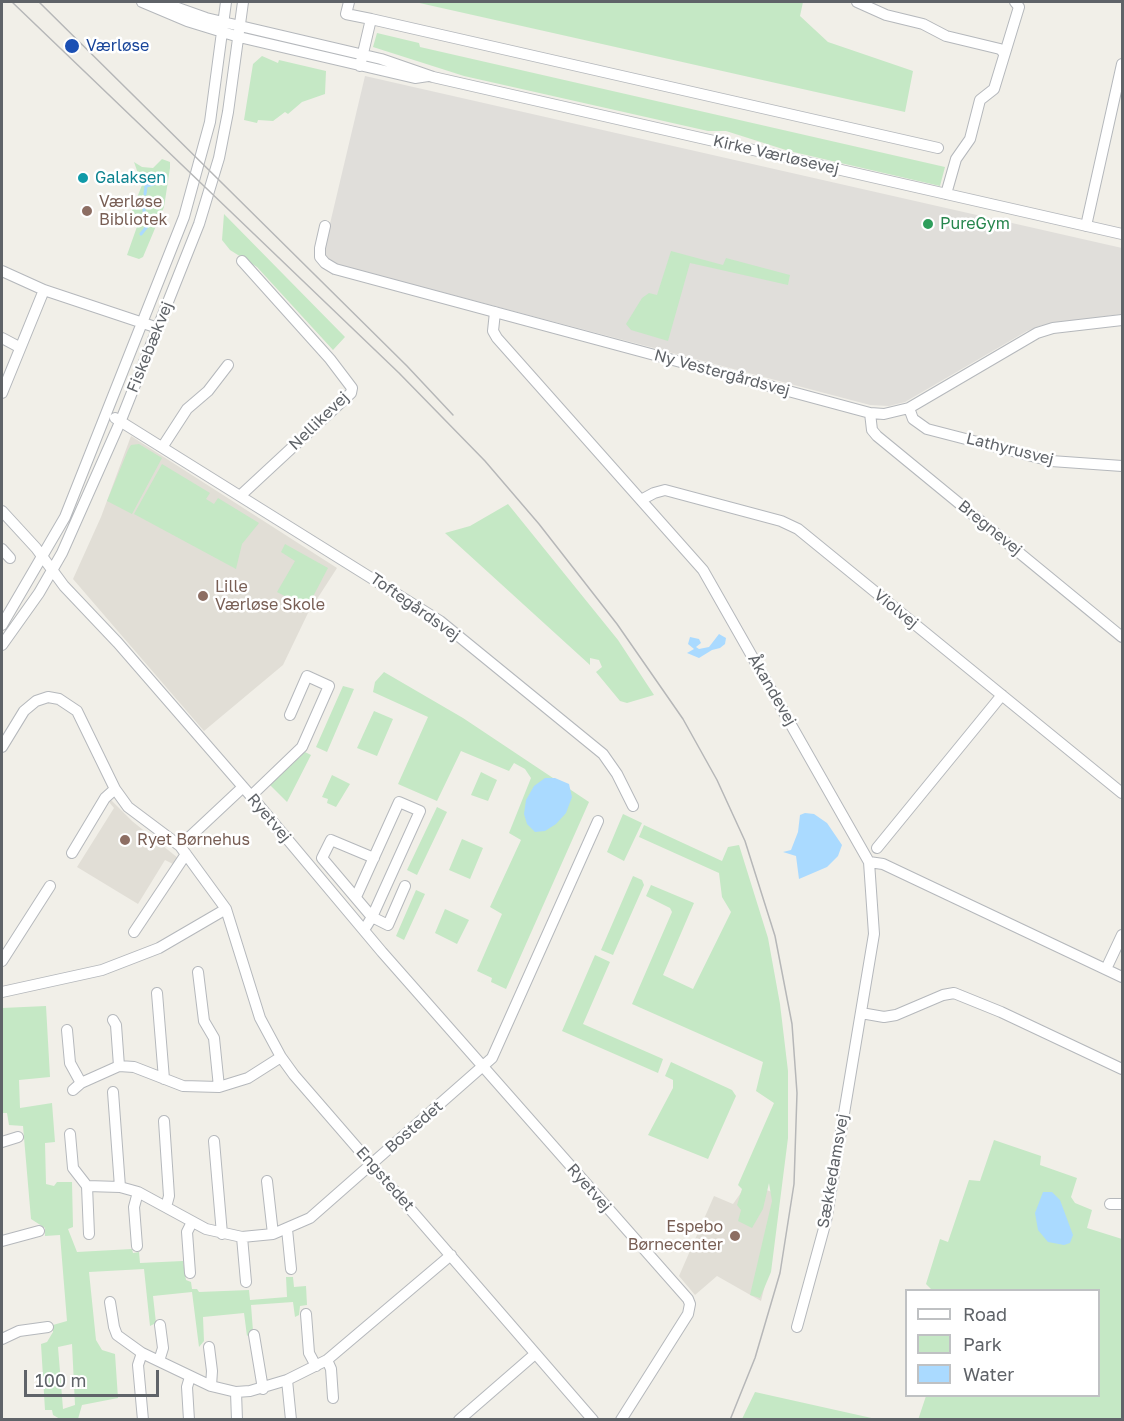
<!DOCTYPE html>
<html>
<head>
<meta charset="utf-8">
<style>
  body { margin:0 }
  #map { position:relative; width:1124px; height:1421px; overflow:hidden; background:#f1efe8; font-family:"Golos Text",sans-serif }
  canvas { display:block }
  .frame { position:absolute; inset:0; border:3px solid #5f6368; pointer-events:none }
  .legend { position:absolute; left:905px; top:1289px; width:195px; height:108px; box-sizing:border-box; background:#fff; border:2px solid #bfc1c3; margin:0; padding:8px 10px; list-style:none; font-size:18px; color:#5f6368 }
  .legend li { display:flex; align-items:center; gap:12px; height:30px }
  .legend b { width:30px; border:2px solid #bfc1c3 }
  .scale { position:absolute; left:24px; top:1370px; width:135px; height:27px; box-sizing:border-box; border:3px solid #5f6368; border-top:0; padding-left:8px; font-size:18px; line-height:21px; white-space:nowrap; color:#5f6368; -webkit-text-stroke:4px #fff; paint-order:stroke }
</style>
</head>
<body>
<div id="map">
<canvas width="1124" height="1421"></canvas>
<div class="frame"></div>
<ul class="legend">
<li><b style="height:8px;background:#fff"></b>Road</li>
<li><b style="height:16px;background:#c5e8c5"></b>Park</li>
<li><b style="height:16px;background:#aadaff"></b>Water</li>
</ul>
<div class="scale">100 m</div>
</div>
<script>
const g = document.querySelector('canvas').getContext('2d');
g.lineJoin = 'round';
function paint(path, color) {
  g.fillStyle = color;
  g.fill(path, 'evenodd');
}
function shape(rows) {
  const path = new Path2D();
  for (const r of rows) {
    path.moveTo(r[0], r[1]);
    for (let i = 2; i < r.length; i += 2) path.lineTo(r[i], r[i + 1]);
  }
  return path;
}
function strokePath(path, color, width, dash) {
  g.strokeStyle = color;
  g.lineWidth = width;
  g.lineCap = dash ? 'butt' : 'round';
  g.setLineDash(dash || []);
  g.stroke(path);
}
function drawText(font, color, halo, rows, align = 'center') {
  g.font = font + ' "Golos Text",sans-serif';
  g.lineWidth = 5;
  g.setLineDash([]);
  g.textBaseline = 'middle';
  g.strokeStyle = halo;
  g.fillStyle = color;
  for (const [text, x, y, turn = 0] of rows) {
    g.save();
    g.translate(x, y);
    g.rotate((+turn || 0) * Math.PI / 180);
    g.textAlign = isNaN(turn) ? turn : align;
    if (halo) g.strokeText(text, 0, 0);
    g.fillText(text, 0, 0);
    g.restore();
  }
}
paint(shape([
  [365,76,1122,248,1122,314,1043,325,1027,331,905,402,889,406,870,405,335,264,325,259,324,249]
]), '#e0deda');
paint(shape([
  [131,436,337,568,308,613,283,665,204,731,73,579,101,517],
  [111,800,132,821,178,858,173,864,165,860,138,904,77,867,114,808,109,802],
  [753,1185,780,1195,769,1269,761,1301,717,1276,695,1295,679,1276,714,1196,733,1204,745,1187]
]), '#e1ded6');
paint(shape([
  [415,2,803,2,800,16,828,42,913,71,905,112],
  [377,33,419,43,420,47,945,167,940,186,789,151,726,131,708,131,464,76,373,47],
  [262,56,278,63,279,60,326,71,325,94,302,102,288,114,285,112,273,121,258,120,257,123,244,120,253,64],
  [162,159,170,162,170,168,164,207,143,257,139,259,127,255,139,221,131,213,142,185,134,162,142,167,153,168],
  [224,214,345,337,333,350,257,267,230,250,222,240],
  [671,251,723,265,726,258,790,275,788,285,690,263,668,341,631,330,626,324,642,298,649,293,657,295],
  [139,444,162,458,132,514,107,501,128,450,131,445],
  [162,464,210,493,206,499,214,504,218,498,259,523,242,544,236,569,134,514],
  [508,504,618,640,654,695,627,703,620,701,596,672,602,667,599,660,590,658,590,665,445,533,470,526],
  [285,544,328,568,307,608,277,592,295,561,281,552],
  [384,672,463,718,589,802,506,989,491,982,492,978,477,971,502,914,490,907,521,840,509,833,531,778,525,769,514,763,509,771,461,751,437,801,398,784,428,717,373,692,375,682],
  [343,686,354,689,327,752,316,747],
  [374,711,393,719,377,756,357,748],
  [305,752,311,755,287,802,270,785],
  [481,772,497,780,488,801,471,795],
  [332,775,350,784,336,807,327,803,328,799,322,797],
  [437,807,447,812,417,875,407,870],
  [623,814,642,823,624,861,607,852],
  [644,825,722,861,728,847,739,845,768,938,780,1004,788,1071,788,1138,771,1272,760,1298,750,1295,772,1201,769,1183,763,1209,752,1228,738,1221,741,1210,737,1205,742,1189,738,1185,774,1103,756,1091,763,1062,632,1004,672,912,670,908,646,896,651,885,694,903,663,975,693,989,731,912,722,897,719,873,639,837],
  [462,839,483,848,470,879,449,870],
  [633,876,642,880,644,885,613,955,601,950],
  [416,890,425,894,404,940,396,936],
  [445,909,469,920,457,944,435,933],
  [595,955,610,962,583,1024,663,1059,658,1073,562,1031],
  [46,1006,50,1077,19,1080,20,1108,52,1103,55,1142,45,1143,46,1184,54,1186,57,1182,72,1182,73,1227,68,1229,77,1252,132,1249,133,1253,139,1252,140,1263,183,1261,186,1280,191,1282,192,1289,197,1289,199,1292,249,1290,250,1300,287,1297,286,1277,293,1277,294,1287,306,1286,307,1305,300,1306,299,1315,295,1317,293,1302,251,1305,253,1331,247,1336,244,1313,203,1317,204,1341,199,1347,192,1292,153,1296,156,1323,150,1326,144,1269,89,1272,96,1340,102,1350,115,1354,118,1398,82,1405,78,1419,60,1419,53,1415,52,1410,45,1410,41,1344,47,1342,53,1332,53,1325,67,1321,60,1235,45,1236,45,1228,31,1219,23,1126,9,1125,7,1113,2,1113,2,1008],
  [72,1344,75,1405,63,1409,58,1347],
  [671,1062,732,1090,736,1096,708,1159,648,1135,673,1088,673,1080,665,1076],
  [994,1140,1041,1156,1040,1165,1077,1178,1071,1197,1075,1203,1092,1210,1087,1228,1122,1239,1122,1419,918,1420,926,1396,1098,1396,1098,1290,932,1290,926,1284,940,1239,948,1242,969,1180,980,1181],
  [755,1392,876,1419,742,1419]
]), '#c5e8c5');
paint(shape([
  [719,634,726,638,725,644,720,648,712,650,699,658,687,653,694,649,688,644,690,637,699,639,701,643,696,647,699,649,709,647],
  [545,778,555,778,569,784,572,797,566,813,556,824,545,831,535,832,527,824,524,814,526,800,534,786],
  [805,813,814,814,827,823,842,845,838,856,827,867,799,879,796,856,783,852,791,850,798,832,800,815],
  [1043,1192,1052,1192,1060,1200,1073,1235,1070,1243,1064,1245,1048,1242,1038,1230,1035,1213]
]), '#aadaff');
strokePath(shape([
  [145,194,146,186,154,184],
  [141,234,150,223,144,211,144,200]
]), '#aadaff', 3);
const minor = shape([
  [142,2,187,21,239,37,415,78,428,76],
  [161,2,206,18,381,59,433,77,1122,234],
  [349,2,346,14,371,19],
  [857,2,886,15,923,24,946,36,1000,49,1004,53],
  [360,66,371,19,938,148],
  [946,194,956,159,970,139,980,100,994,89,1019,7,1015,2],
  [325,226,320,248,320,257,325,263,335,269,870,413,884,414,909,408,1037,333,1053,328,1122,320],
  [1086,226,1122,64],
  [2,271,44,290,158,328],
  [495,312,493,331,497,338,703,570,869,862,874,934,826,1221,797,1327],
  [2,338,19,347],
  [2,393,44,290],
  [909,408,913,419,927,429,1051,461,1122,466],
  [870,413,872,430,877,436,1122,637],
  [115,418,440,621,603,754,617,774,633,806],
  [163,446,187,409,208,391,228,365],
  [241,495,351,393,352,388,330,359,242,261],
  [641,500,654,493,665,490,781,521,798,529,1122,793],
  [2,511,36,548,64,586,118,643,257,803,382,952,688,1299,690,1304,688,1314,621,1420],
  [2,549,10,558],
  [2,625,65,517,184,217,210,122,226,2],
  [2,645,39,593,62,553,121,420,199,224,219,158,228,112,243,2],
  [2,747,24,711,36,701,48,697,59,699,77,711,115,789,128,807,180,846,226,909,260,1018,281,1057,294,1075,593,1420],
  [251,796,302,747,329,686,307,676,290,715],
  [180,846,243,787],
  [877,848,1002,695],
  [72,853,105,798,115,789],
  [374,858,331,840,322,858,372,917,388,925,405,886],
  [869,862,883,864,1122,977],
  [356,897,399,802,420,811,372,917,364,930],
  [134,932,186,854],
  [2,961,50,886],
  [1106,969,1122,935],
  [198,972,204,1021,214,1038,219,1087],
  [2,992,102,970,159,948,226,909],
  [157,993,164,1079],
  [861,1013,884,1017,896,1015,943,995,954,993,1001,1012,1122,1069],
  [113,1020,116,1025,119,1066],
  [67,1030,70,1063,81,1083],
  [73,1090,81,1083,119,1066,134,1067,183,1086,219,1087,248,1078,281,1057],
  [113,1092,120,1187],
  [164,1121,169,1196,166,1207],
  [70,1134,73,1168,87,1186,89,1234],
  [214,1141,222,1234],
  [2,1142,18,1137],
  [267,1181,273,1234],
  [87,1186,120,1187,138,1192,206,1229,242,1237,273,1234,310,1218,492,1058,598,821],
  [1110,1204,1122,1204],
  [287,1229,291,1269],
  [242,1237,246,1282],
  [2,1241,39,1231],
  [137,1246,134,1207,138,1192],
  [190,1273,187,1232,192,1222],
  [110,1302,114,1327,117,1335,142,1353,211,1386,236,1392,250,1391,287,1380,327,1360,451,1255],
  [306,1314,309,1353,316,1366],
  [254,1335,263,1389],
  [2,1339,19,1331,48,1327],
  [209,1347,212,1371,211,1386],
  [142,1353,138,1365,143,1420],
  [327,1360,331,1369,333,1398],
  [159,1361,163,1348,160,1325],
  [287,1380,291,1420],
  [236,1392,237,1420],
  [189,1420,187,1387,190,1377],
  [459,1420,535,1354]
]);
strokePath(minor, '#b5b8bc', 12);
strokePath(minor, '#fff', 10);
strokePath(shape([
  [12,2,399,373,485,461,539,524,617,624,683,719,717,780,745,841,775,936,792,1024,797,1093,794,1184,780,1273,755,1358,730,1420],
  [39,2,407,366,453,415]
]), '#b6b7b8', 1.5);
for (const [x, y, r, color] of [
  [72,46,8,"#1a4fb4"],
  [83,178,6,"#0f9aa8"],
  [87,211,6,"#8d6e63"],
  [928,224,6,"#2e9e5b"],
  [203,596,6,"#8d6e63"],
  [125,840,6,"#8d6e63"],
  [735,1236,6,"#8d6e63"]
]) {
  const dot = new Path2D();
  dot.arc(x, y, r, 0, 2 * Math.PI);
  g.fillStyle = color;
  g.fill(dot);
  strokePath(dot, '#fff', 2);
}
drawText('16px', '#164399', '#fff', [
  ["Værløse",86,46]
], 'left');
drawText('16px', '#5f6368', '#fff', [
  ["Kirke Værløsevej",776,155,13],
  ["Fiskebækvej",150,347,-68],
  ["Ny Vestergårdsvej",722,373,15],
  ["Nellikevej",319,421,-44],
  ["Lathyrusvej",1010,449,14],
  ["Bregnevej",990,528,39],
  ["Toftegårdsvej",415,607,35],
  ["Violvej",896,609,39],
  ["Åkandevej",772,690,60],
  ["Ryetvej",269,818,50],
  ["Bostedet",414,1127,-41],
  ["Sækkedamsvej",833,1171,-80],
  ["Engstedet",385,1179,49],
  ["Ryetvej",589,1188,49]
]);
drawText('16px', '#0d838f', '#fff', [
  ["Galaksen",95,178]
], 'left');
drawText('16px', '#785e54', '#fff', [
  ["Værløse",99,202],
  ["Bibliotek",99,220],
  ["Lille",215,587],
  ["Værløse Skole",215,605],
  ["Ryet Børnehus",137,840],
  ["Espebo",723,1227,"right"],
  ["Børnecenter",723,1245,"right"]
], 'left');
drawText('16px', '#27864d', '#fff', [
  ["PureGym",940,224]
], 'left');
</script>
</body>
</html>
